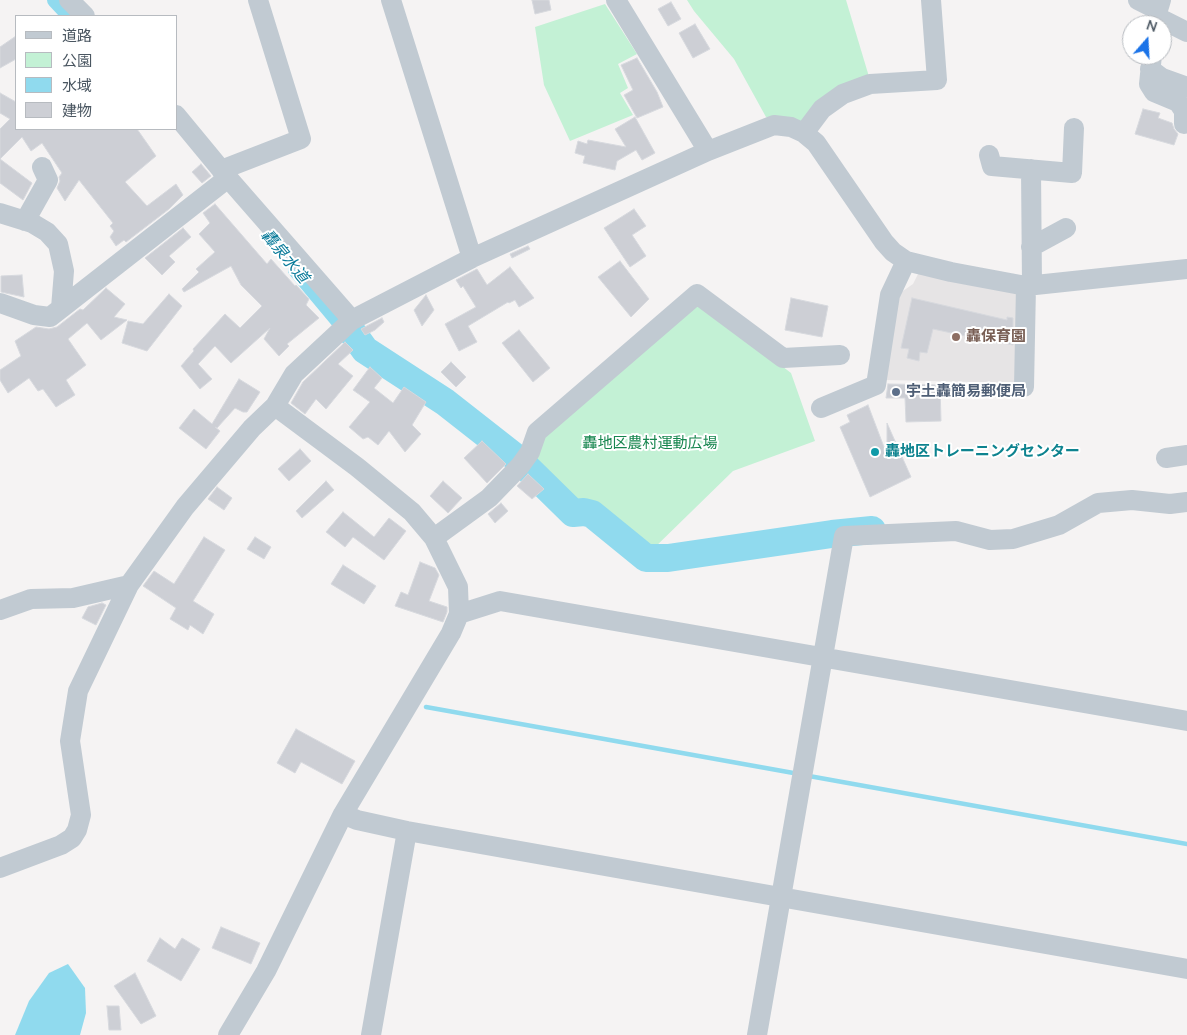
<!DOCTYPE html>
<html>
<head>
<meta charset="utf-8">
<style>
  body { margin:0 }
  #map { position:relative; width:1187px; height:1035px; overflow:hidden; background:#f5f3f3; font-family:"Nunito Sans","Noto Sans JP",sans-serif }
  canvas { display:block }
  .legend { position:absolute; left:15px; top:15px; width:162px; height:115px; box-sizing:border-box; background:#fff; border:1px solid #b7bbc0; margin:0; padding:6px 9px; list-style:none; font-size:15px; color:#4a5661 }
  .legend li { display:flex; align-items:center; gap:10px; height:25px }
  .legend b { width:25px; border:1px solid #b7bbc0 }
  .north { position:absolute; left:1122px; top:15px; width:50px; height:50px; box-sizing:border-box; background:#fff; border:1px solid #b7bbc0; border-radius:50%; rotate:19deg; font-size:14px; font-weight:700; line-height:20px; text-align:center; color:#4a5661 }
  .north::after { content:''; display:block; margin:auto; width:18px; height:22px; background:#1a73e8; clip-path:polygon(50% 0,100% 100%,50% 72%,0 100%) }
</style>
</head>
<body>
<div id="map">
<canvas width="1187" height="1035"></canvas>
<ul class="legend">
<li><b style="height:6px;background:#c1cad2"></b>道路</li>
<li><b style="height:14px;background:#c3f1d5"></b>公園</li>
<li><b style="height:14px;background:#90daee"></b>水域</li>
<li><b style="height:14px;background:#cdcfd5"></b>建物</li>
</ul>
<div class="north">N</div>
</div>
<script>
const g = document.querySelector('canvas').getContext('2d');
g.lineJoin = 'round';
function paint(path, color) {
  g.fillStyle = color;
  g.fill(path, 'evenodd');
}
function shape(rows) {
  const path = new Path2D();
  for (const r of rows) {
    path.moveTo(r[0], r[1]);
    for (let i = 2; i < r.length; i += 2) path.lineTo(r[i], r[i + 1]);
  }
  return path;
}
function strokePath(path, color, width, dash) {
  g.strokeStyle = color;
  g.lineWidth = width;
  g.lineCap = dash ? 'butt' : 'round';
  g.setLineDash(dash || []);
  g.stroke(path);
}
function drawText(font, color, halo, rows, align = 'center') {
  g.font = font + ' "Nunito Sans","Noto Sans JP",sans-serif';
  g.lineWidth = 4;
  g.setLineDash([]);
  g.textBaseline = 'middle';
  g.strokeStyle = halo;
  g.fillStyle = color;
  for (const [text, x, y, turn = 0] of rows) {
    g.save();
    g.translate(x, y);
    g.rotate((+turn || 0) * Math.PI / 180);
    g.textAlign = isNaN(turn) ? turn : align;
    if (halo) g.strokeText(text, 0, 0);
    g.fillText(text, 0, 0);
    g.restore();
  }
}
paint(shape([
  [920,270,1020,292,1020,383,885,380,900,293,913,284]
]), '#e6e4e5');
paint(shape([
  [687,0,846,0,870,80,803,124,786,118,766,117,734,59,694,11],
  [605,4,637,54,618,64,628,88,620,93,633,115,570,141,544,85,535,27],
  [697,301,791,373,815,441,733,471,649,553,586,503,577,510,527,462,540,436]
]), '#c3f1d5');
paint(shape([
  [68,964,85,988,86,1013,80,1035,15,1035,29,1001,49,973]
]), '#90daee');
strokePath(shape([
  [426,707,799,774],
  [809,776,1187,844]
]), '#90daee', 4.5);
strokePath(shape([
  [55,0,70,16],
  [296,270,341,324]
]), '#90daee', 16);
strokePath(shape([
  [352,332,365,350,445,402,519,460,573,513,584,512,592,514,646,558,668,558,832,534,872,530]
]), '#90daee', 28);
const building = shape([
  [532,0,549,0,551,10,535,14,532,0],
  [671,2,681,19,668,26,658,9,671,2],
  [695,24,710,49,693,58,679,33,695,24],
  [16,36,16,59,0,68,0,47,16,36],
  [637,58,657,92,663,107,637,118,624,95,633,90,621,65,637,58],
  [0,93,16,102,16,129,137,129,156,156,125,182,147,206,176,184,183,195,169,209,126,242,124,240,116,246,110,237,114,231,110,226,113,223,79,180,65,201,57,188,60,181,59,177,62,173,42,143,31,151,22,137,0,159,0,129,10,119,0,113,0,93],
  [1143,109,1160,113,1158,118,1172,123,1174,129,1178,134,1174,145,1135,134,1143,109],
  [635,117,655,153,642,160,636,150,617,161,615,170,583,163,585,156,575,153,578,141,587,144,588,140,626,147,615,129,635,117],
  [0,159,32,183,23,200,0,183,0,159],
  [201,164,211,176,202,183,192,172,201,164],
  [215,204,267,264,271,259,295,286,296,285,309,299,306,305,319,318,287,344,289,346,279,356,264,339,270,328,231,363,215,346,198,364,212,379,200,389,181,366,194,351,193,349,225,314,240,328,262,306,241,285,231,266,184,292,182,289,199,272,196,269,215,252,199,234,210,223,203,213,215,204],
  [634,209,646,226,632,235,646,256,630,267,604,228,634,209],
  [183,228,191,237,169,256,175,262,162,275,145,258,183,228],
  [528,246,530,249,512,258,510,254,528,246],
  [620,261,649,299,631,317,598,277,620,261],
  [510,267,534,298,519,307,515,300,509,303,508,302,468,326,477,342,459,351,445,324,476,307,463,286,461,288,456,280,477,269,487,285,510,267],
  [22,275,24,297,1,292,1,276,22,275],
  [106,288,125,304,114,317,127,320,101,340,87,323,68,339,86,365,66,380,75,395,56,407,43,389,38,391,29,378,8,393,0,380,0,370,21,356,15,341,36,327,49,329,57,327,80,309,83,310,106,288],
  [169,294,182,306,147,351,122,343,128,321,143,324,169,294],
  [426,295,434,310,422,326,414,310,426,295],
  [791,298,828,306,822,337,785,330,791,298],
  [912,298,1007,320,1007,317,1013,318,1013,345,998,342,998,343,933,329,927,353,920,352,919,361,907,358,909,349,901,348,912,298],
  [382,318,384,322,375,330,365,335,361,329,382,318],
  [519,330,550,368,533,382,502,343,519,330],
  [345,342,353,350,338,364,353,376,326,409,316,399,305,414,291,403,303,382,345,342],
  [451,362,466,377,456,387,441,372,451,362],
  [370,367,382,378,374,388,393,403,404,387,426,402,412,425,421,434,405,452,389,431,378,445,368,437,363,439,349,427,370,402,353,390,370,367],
  [239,379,260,392,247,412,243,412,235,408,217,428,215,427,220,431,206,449,179,428,194,409,212,424,239,379],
  [888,384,940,385,941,421,906,422,905,398,886,398,888,384],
  [868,405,887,455,887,423,911,477,870,497,840,427,850,422,847,415,868,405],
  [482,441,506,464,487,483,464,458,482,441],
  [300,449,311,461,289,481,278,469,300,449],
  [528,474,544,489,532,499,517,486,528,474],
  [326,481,334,490,302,518,296,511,326,481],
  [443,481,462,498,448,513,430,496,443,481],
  [217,487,232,498,224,510,208,499,217,487],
  [501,503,508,511,495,523,488,514,501,503],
  [343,512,374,537,389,518,406,531,384,560,353,537,345,547,326,532,343,512],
  [204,537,225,550,193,601,214,614,203,634,190,625,188,630,170,619,176,608,143,586,154,571,174,584,204,537],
  [255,537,271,547,264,559,247,549,255,537],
  [420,562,435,568,439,575,429,601,447,607,447,612,443,622,395,606,401,592,408,595,420,562],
  [343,565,376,586,364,604,331,584,343,565],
  [102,603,106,605,96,625,82,618,88,607,102,603],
  [296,729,355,761,342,784,301,762,295,773,277,763,296,729],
  [221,927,260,943,251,964,212,948,221,927],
  [160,938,175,949,182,938,200,949,181,981,147,961,160,938],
  [135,973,156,1016,141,1024,114,986,135,973],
  [107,1006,119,1006,121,1030,109,1030,107,1006]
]);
paint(building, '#cdcfd5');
strokePath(building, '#d7d9de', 1);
strokePath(shape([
  [69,0,85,16],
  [391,0,472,258],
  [616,0,708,151],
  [1138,0,1158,10,1161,0],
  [1157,17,1187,32],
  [1152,55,1149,84,1154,92,1178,102,1184,111,1184,124],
  [1150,69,1162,78,1187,87],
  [176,115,228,178,352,320],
  [804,133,822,109,843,94,870,84,937,80,931,0],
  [989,155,992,166,1072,173,1074,128],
  [1031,169,1032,285],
  [221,170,301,139,258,0],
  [0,213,32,223,47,232,58,244,64,271,61,308],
  [25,221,48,180,42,167],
  [1031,247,1066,228],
  [0,303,34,315,50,317,228,178],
  [1024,387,1026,286],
  [821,408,876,385,890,295,906,261],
  [1166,458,1187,455],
  [434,538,489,498,520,466,530,452,537,432,697,294,783,358,840,355],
  [0,610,31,599,73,598,129,585],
  [459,614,500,601,1187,721],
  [343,814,357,820,407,831,1187,969],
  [0,868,61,845,72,838,77,830,81,815,70,741,78,691,129,585,185,507,252,428,275,406,294,374,352,320,472,258,708,151,774,125,791,127,804,133,816,143,884,242,893,252,906,261,951,272,1026,286,1187,269],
  [228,1035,266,971,343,814,451,633,459,614,458,587,434,538,412,512,357,467,275,406],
  [371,1035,407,831],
  [757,1035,844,536,956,531,990,540,1013,539,1059,525,1098,503,1132,500,1170,504,1187,502]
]), '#c1cad2', 20);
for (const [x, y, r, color] of [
  [956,337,5,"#8d6e63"],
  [896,392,5,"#5c6f8a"],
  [875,452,5,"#0f9aa8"]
]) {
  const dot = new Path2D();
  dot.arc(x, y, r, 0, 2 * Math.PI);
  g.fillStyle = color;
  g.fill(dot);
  strokePath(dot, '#fff', 2);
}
drawText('bold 15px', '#785e54', '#fff', [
  ["轟保育園",966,337]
], 'left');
drawText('bold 15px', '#4e5e75', '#fff', [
  ["宇土轟簡易郵便局",906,392]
], 'left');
drawText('15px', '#17864f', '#fff', [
  ["轟地区農村運動広場",650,444]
]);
drawText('bold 15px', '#0d838f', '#fff', [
  ["轟地区トレーニングセンター",885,452]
], 'left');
drawText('italic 16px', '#0c7c9b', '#fff', [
  ["轟泉水道",284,257,50]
]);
</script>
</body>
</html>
